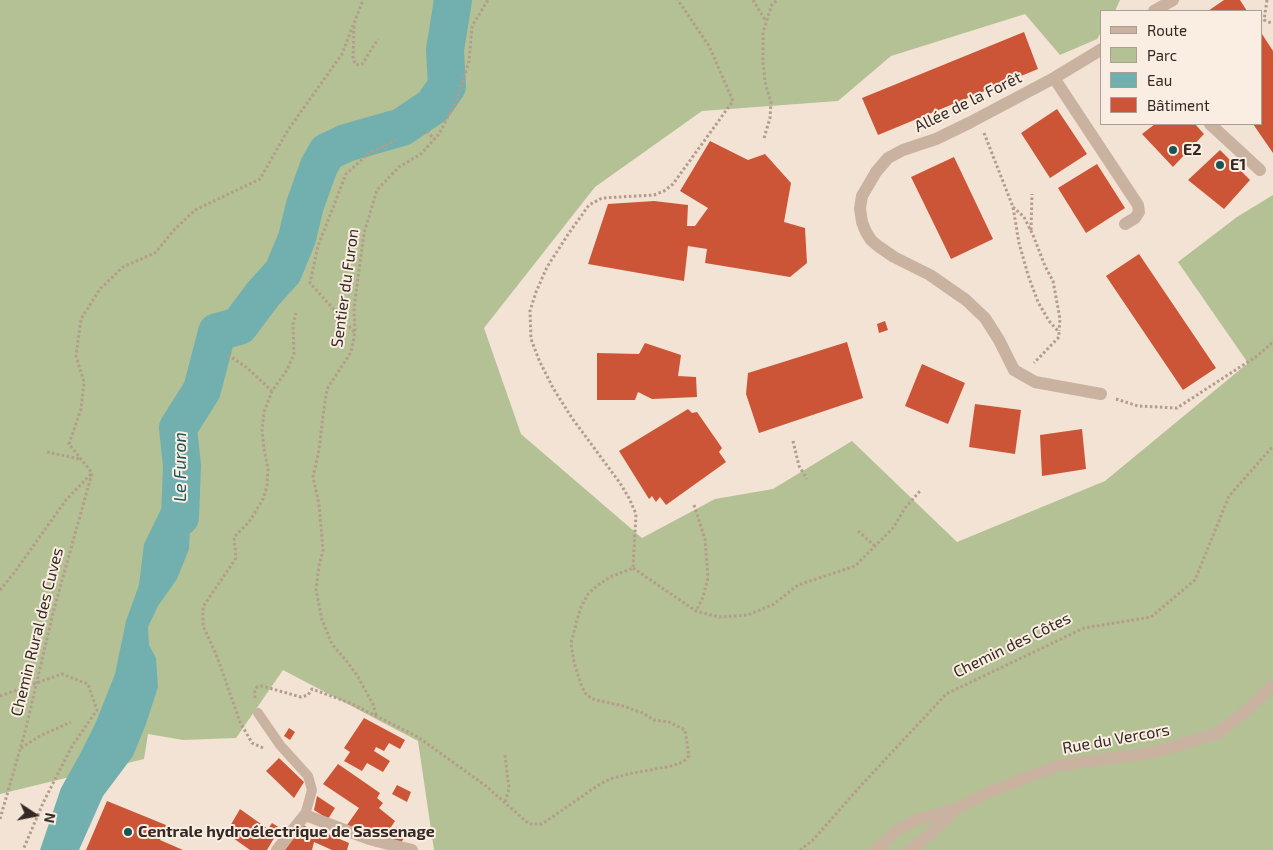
<!DOCTYPE html>
<html>
<head>
<meta charset="utf-8">
<style>
  body { margin:0 }
  #map { position:relative; width:1273px; height:850px; overflow:hidden; background:#f2e3d4; font-family:"Exo 2",sans-serif }
  canvas { display:block }
  .legend { position:absolute; left:1100px; top:10px; width:162px; height:115px; box-sizing:border-box; background:#faede1; border:1px solid #aa9e95; margin:0; padding:6px 9px; list-style:none; font-size:15px; color:#332824 }
  .legend li { display:flex; align-items:center; gap:10px; height:25px }
  .legend b { width:25px; border:1px solid #aa9e95 }
  .north { position:absolute; left:10px; top:790px; width:50px; height:50px; -webkit-text-stroke:4px #faede1; paint-order:stroke; rotate:101deg; font-size:14px; font-weight:700; line-height:20px; text-align:center; color:#332824 }
  .north::after { content:''; display:block; margin:auto; width:18px; height:22px; background:#332824; clip-path:polygon(50% 0,100% 100%,50% 72%,0 100%) }
</style>
</head>
<body>
<div id="map">
<canvas width="1273" height="850"></canvas>
<ul class="legend">
<li><b style="height:6px;background:#cab2a0"></b>Route</li>
<li><b style="height:14px;background:#b4c194"></b>Parc</li>
<li><b style="height:14px;background:#72b0b0"></b>Eau</li>
<li><b style="height:14px;background:#cd5537"></b>Bâtiment</li>
</ul>
<div class="north">N</div>
</div>
<script>
const g = document.querySelector('canvas').getContext('2d');
g.lineJoin = 'round';
function paint(path, color) {
  g.fillStyle = color;
  g.fill(path, 'evenodd');
}
function shape(rows) {
  const path = new Path2D();
  for (const r of rows) {
    path.moveTo(r[0], r[1]);
    for (let i = 2; i < r.length; i += 2) path.lineTo(r[i], r[i + 1]);
  }
  return path;
}
function strokePath(path, color, width, dash) {
  g.strokeStyle = color;
  g.lineWidth = width;
  g.lineCap = dash ? 'butt' : 'round';
  g.setLineDash(dash || []);
  g.stroke(path);
}
function drawText(font, color, halo, rows, align = 'center') {
  g.font = font + ' "Exo 2",sans-serif';
  g.lineWidth = 4;
  g.setLineDash([]);
  g.textBaseline = 'middle';
  g.strokeStyle = halo;
  g.fillStyle = color;
  for (const [text, x, y, turn = 0] of rows) {
    g.save();
    g.translate(x, y);
    g.rotate((+turn || 0) * Math.PI / 180);
    g.textAlign = isNaN(turn) ? turn : align;
    if (halo) g.strokeText(text, 0, 0);
    g.fillText(text, 0, 0);
    g.restore();
  }
}
paint(shape([
  [0,0,1120,0,1115,11,1102,11,1102,31,1097,39,1060,55,1025,14,891,56,838,101,702,111,595,187,484,328,521,434,642,538,715,499,773,489,852,441,957,542,1105,481,1248,363,1178,262,1237,217,1273,195,1273,850,434,850,418,741,283,670,236,738,183,740,148,734,144,759,0,794]
]), '#b4c194');
paint(shape([
  [182,466,191,507,189,549,177,579,158,606,148,627,149,645,156,658,158,687,146,724,133,756,103,796,79,850,40,850,61,788,79,756,96,722,115,674,126,621,139,585,144,544]
]), '#72b0b0');
strokePath(shape([
  [180,517,182,466,178,428,202,390,217,332,239,326,263,294,283,272,297,238,305,205,319,166,327,152,346,143,402,127,433,106,447,86,445,50,453,0]
]), '#72b0b0', 38);
paint(shape([
  [1224,0,1240,0,1247,11,1208,11],
  [1024,32,1038,69,878,135,862,98],
  [1262,34,1273,51,1273,153,1253,124,1262,124],
  [1057,109,1087,154,1050,178,1021,133],
  [1155,124,1195,124,1204,134,1173,167,1142,134],
  [710,141,748,160,765,154,791,183,784,222,805,228,807,263,790,277,705,263,707,249,688,246,684,281,588,264,608,204,654,201,688,205,687,226,695,226,708,208,680,191],
  [1220,150,1250,180,1224,209,1188,180],
  [954,157,993,239,951,259,911,177],
  [1097,164,1125,208,1086,233,1058,188],
  [1139,254,1216,368,1183,390,1106,276],
  [885,321,888,330,879,333,877,324],
  [847,342,863,398,759,433,746,394,748,373],
  [645,343,681,355,678,376,696,377,697,397,652,399,638,392,635,400,597,400,597,353,639,354],
  [922,364,965,383,948,424,905,406],
  [975,404,1021,410,1015,454,969,447],
  [688,409,692,413,697,412,722,448,719,452,726,462,666,505,660,497,656,502,652,496,649,499,619,451],
  [1082,429,1086,469,1042,476,1040,435],
  [364,718,405,740,400,749,389,743,384,751,376,747,374,751,390,761,383,772,367,763,362,771,344,761,350,752,344,748],
  [289,728,295,732,290,740,284,736],
  [279,758,304,782,294,798,266,771],
  [338,764,380,793,377,798,383,803,379,808,395,821,383,839,363,826,360,831,347,825,359,808,323,784],
  [397,785,411,792,407,802,392,794],
  [317,796,335,808,328,819,314,810],
  [107,801,166,825,160,840,183,850,86,850],
  [240,809,268,829,272,823,280,828,267,850,250,850,226,833],
  [303,825,318,833,321,831,349,843,347,850,332,850,314,842,312,850,285,850],
  [396,827,406,834,401,843,387,840]
]), '#cd5537');
strokePath(shape([
  [753,0,765,20],
  [1267,0,1264,20,1273,24],
  [354,26,353,59,356,65,362,64,378,39],
  [427,131,434,139],
  [984,133,1013,207,1019,243,1028,275,1038,302,1049,321,1059,332,1059,337,1034,363],
  [764,138,770,118,771,102,765,82,763,62,763,32,772,4,778,0],
  [1013,207,1024,217,1033,235,1045,266,1053,281,1060,319,1059,331],
  [1031,230,1032,194],
  [354,332,310,283,318,246,346,174,368,154,396,140],
  [228,355,246,367,272,391],
  [1116,399,1138,406,1177,408,1257,356,1273,342],
  [793,441,799,466,807,479],
  [47,452,80,459],
  [694,505,705,539,708,578,703,597,696,611],
  [858,531,876,547],
  [633,568,696,611,719,617,748,615,774,604,798,585,855,566,893,528,905,508,920,491],
  [0,590,14,573,66,500,92,473],
  [0,696,62,674,88,684,97,710,72,746,43,803,23,850],
  [255,698,255,691,257,687,262,686,301,697,308,695,312,689,350,703,418,737,486,786,529,824,542,824,600,784,610,779,628,774,671,766,683,762,689,756,685,730,669,722,654,720,643,713,623,706,592,699,585,693,580,682,574,662,571,643,580,609,588,594,598,585,610,577,633,568,636,514,629,498,620,483,572,418,553,388,539,360,531,339,530,311,536,292,547,267,569,233,589,205,602,198,654,195,664,191,673,184,733,101,709,46,678,0],
  [376,715,373,704,358,677,349,664,332,644,322,620,316,590,319,566,323,550,319,504,313,477,319,450,323,415,327,389,351,352,355,332,354,308,364,233,377,190,399,167,421,154,439,134,457,99,469,61,472,26,488,0],
  [21,748,40,736,71,722],
  [263,748,252,743,240,722,216,654,203,626,203,607,236,558,234,537,249,522,263,499,267,486,268,469,264,449,262,430,264,412,272,391,287,370,294,354,293,324,296,313],
  [505,755,509,789,505,802],
  [0,819,25,732,53,613,92,473,69,444,81,409,84,382,76,356,81,319,100,289,123,267,155,253,175,229,195,210,260,179,288,130,342,54,363,0],
  [800,850,813,840,856,791,946,694,1084,628,1151,617,1195,580,1229,496,1273,446]
]), '#b59b8b', 3, [2.5, 2.5]);
strokePath(shape([
  [258,713,280,745,308,776,312,790,305,815]
]), '#cab2a0', 10);
strokePath(shape([
  [1154,11,1173,0],
  [1054,78,1138,205,1139,212,1135,218,1125,224],
  [1210,124,1260,170],
  [1101,394,1035,382,1014,370,999,340,985,318,966,300,930,275,894,257,878,246,871,240,866,232,862,222,860,208,862,196,876,172,888,158,903,150,936,139,969,123,1054,78,1102,49],
  [277,850,305,815,369,839,412,850],
  [876,850,897,830,919,819,954,810,987,793,1059,765,1152,753,1218,733,1248,709,1273,685],
  [910,850,928,836,954,810]
]), '#cab2a0', 12);
for (const [x, y, r, color] of [
  [1173,150,5,"#185556"],
  [1220,165,5,"#185556"],
  [128,832,5,"#185556"]
]) {
  const dot = new Path2D();
  dot.arc(x, y, r, 0, 2 * Math.PI);
  g.fillStyle = color;
  g.fill(dot);
  strokePath(dot, '#faede1', 2);
}
drawText('16px', '#332824', '#faede1', [
  ["Allée de la Forêt",968,102,-26],
  ["Sentier du Furon",345,288,-82],
  ["Chemin Rural des Cuves",37,632,-76],
  ["Chemin des Côtes",1012,645,-26],
  ["Rue du Vercors",1116,739,-10]
]);
drawText('bold 16px', '#332824', '#faede1', [
  ["E2",1183,150],
  ["E1",1230,165],
  ["Centrale hydroélectrique de Sassenage",138,832]
], 'left');
drawText('italic 18px', '#185556', '#faede1', [
  ["Le Furon",180,467,-90]
]);
</script>
</body>
</html>
